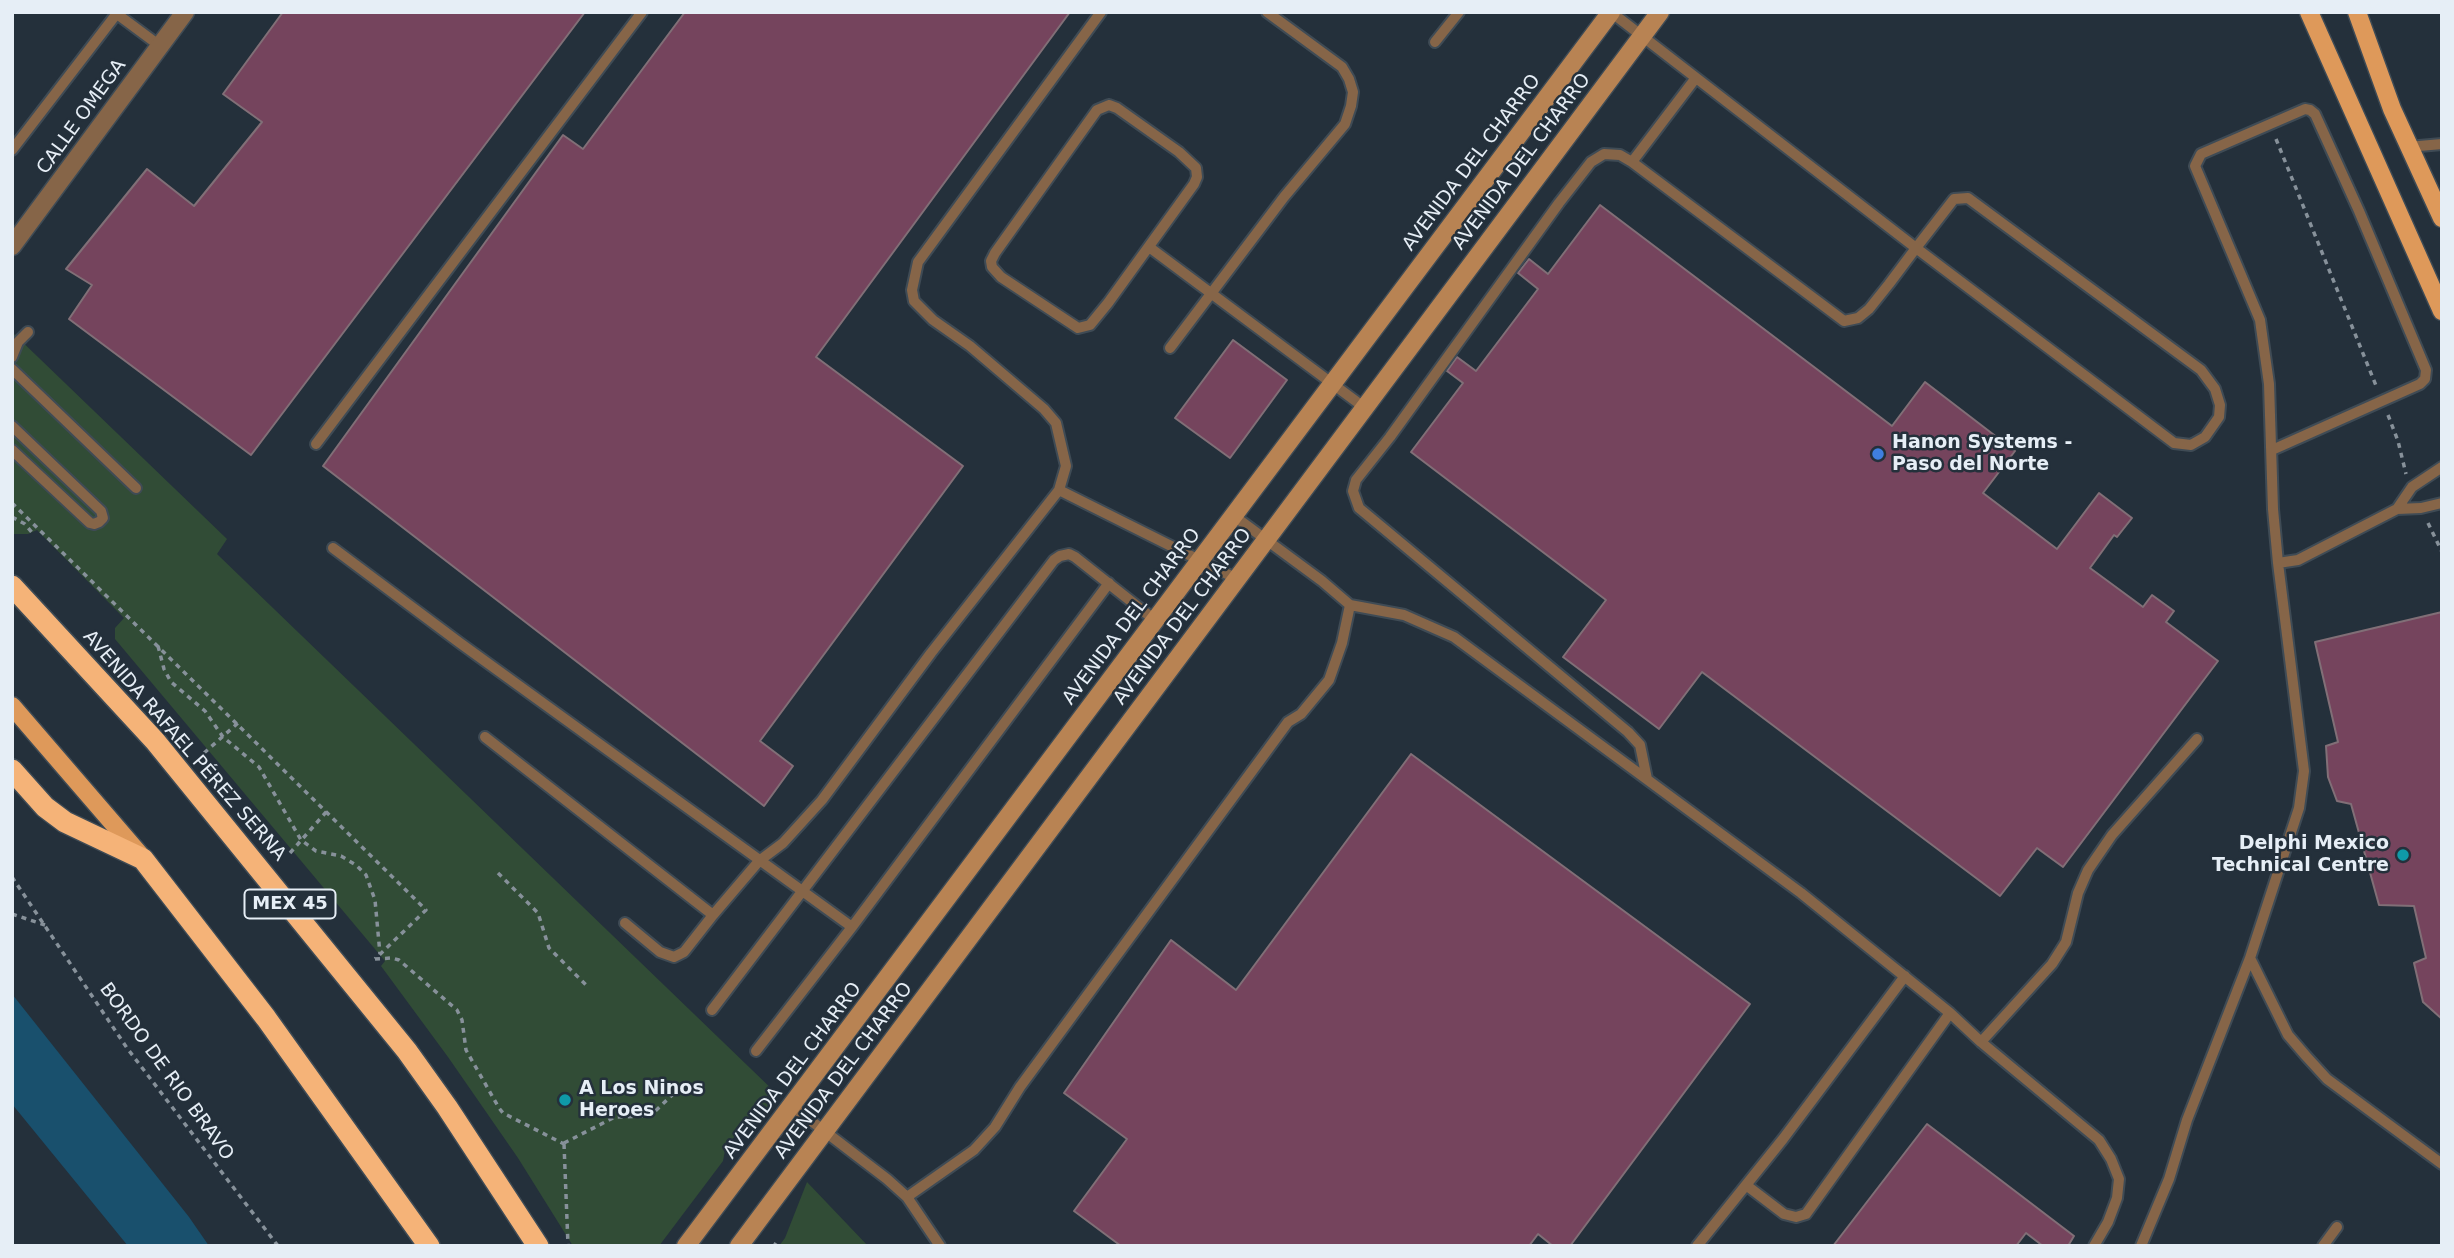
<!DOCTYPE html>
<html>
<head>
<meta charset="utf-8">
<style>
  body { margin:0 }
  #map { position:relative; width:2454px; height:1258px; overflow:hidden; background:#24303b; font-family:"DejaVu Sans",sans-serif }
  canvas { display:block }
  .frame { position:absolute; inset:0; border:14px solid #e6eef6; pointer-events:none }
</style>
</head>
<body>
<div id="map">
<canvas width="2454" height="1258"></canvas>
<div class="frame"></div>
</div>
<script>
const g = document.querySelector('canvas').getContext('2d');
g.lineJoin = 'round';
function paint(path, color) {
  g.fillStyle = color;
  g.fill(path, 'evenodd');
}
function shape(rows) {
  const path = new Path2D();
  for (const r of rows) {
    path.moveTo(r[0], r[1]);
    for (let i = 2; i < r.length; i += 2) path.lineTo(r[i], r[i + 1]);
  }
  return path;
}
function strokePath(path, color, width, dash) {
  g.strokeStyle = color;
  g.lineWidth = width;
  g.lineCap = dash ? 'butt' : 'round';
  g.setLineDash(dash || []);
  g.stroke(path);
}
function drawText(font, color, halo, rows, align = 'center') {
  g.font = font + ' "DejaVu Sans",sans-serif';
  g.lineWidth = 5;
  g.setLineDash([]);
  g.textBaseline = 'middle';
  g.strokeStyle = halo;
  g.fillStyle = color;
  for (const [text, x, y, turn = 0] of rows) {
    g.save();
    g.translate(x, y);
    g.rotate((+turn || 0) * Math.PI / 180);
    g.textAlign = isNaN(turn) ? turn : align;
    if (halo) g.strokeText(text, 0, 0);
    g.fillText(text, 0, 0);
    g.restore();
  }
}
paint(shape([
  [12,332,227,539,217,554,778,1095,765,1113,752,1120,726,1145,723,1161,659,1246,573,1246,518,1158,448,1057,381,966,385,961,115,639,115,628,124,618,37,530,28,534,12,534],
  [807,1182,868,1246,779,1246,785,1238]
]), '#314c36');
paint(shape([
  [12,994,189,1217,209,1246,128,1246,12,1104]
]), '#19506d');
const building = shape([
  [283,12,585,12,251,455,69,319,92,285,66,269,147,169,194,206,262,122,223,94,283,12],
  [685,12,1070,12,816,357,963,466,760,741,793,766,764,806,323,466,563,135,583,149,685,12],
  [1600,205,1892,426,1925,382,2015,451,1983,493,2057,549,2099,493,2132,518,2117,537,2114,535,2090,568,2143,607,2152,595,2174,611,2166,622,2218,661,2063,867,2037,848,2000,896,1702,672,1659,729,1563,657,1606,600,1411,452,1463,383,1447,371,1457,357,1476,371,1538,289,1518,273,1529,259,1548,274,1600,205],
  [1233,340,1287,380,1230,458,1175,418,1233,340],
  [2442,612,2442,1019,2423,1002,2414,963,2426,958,2414,906,2379,905,2351,804,2337,801,2328,777,2326,746,2338,742,2315,642,2442,612],
  [1411,754,1750,1004,1570,1246,1553,1246,1538,1234,1529,1246,1121,1246,1074,1211,1127,1139,1064,1093,1171,940,1236,990,1411,754],
  [1927,1124,2074,1236,2068,1246,2043,1246,2026,1233,2016,1246,1833,1246,1927,1124]
]);
paint(building, '#75445d');
strokePath(building, '#816f77', 2);
const lane = shape([
  [1101,12,918,262,912,290,914,301,933,320,970,346,1044,409,1056,423,1066,466,1059,490,1237,579],
  [1611,12,1916,248,2174,443,2191,445,2205,437,2219,417,2220,405,2215,389,2201,370,1968,198,1954,199,1916,248,1889,284,1869,309,1858,318,1844,321,1632,162,1620,155,1604,154,1591,162,1559,203,1390,437,1356,480,1353,491,1359,508,1628,732,1640,745,1647,779],
  [117,14,160,46],
  [1435,42,1459,12],
  [1109,105,1117,108,1179,152,1196,168,1197,177,1194,184,1108,303,1090,325,1078,328,1001,277,992,267,991,261,995,253,1097,110,1109,105],
  [2408,147,2442,144],
  [12,150,118,12],
  [1632,162,1695,79],
  [1149,247,1365,408],
  [1170,348,1284,197,1345,124,1351,106,1353,92,1349,79,1342,67,1267,12],
  [12,357,18,342,28,332],
  [12,369,136,488],
  [12,426,101,511,103,518,99,522,94,524,90,523,12,450],
  [316,444,642,12],
  [2272,450,2420,384,2425,379,2426,370,2359,211,2315,114,2310,110,2305,109,2201,154,2195,166,2260,320,2269,384,2273,509,2278,563],
  [2397,509,2412,487,2442,467],
  [1234,516,1322,581,1350,605,1404,615,1454,637,1801,893,1950,1013,1981,1042,2099,1140,2111,1159,2119,1179,2117,1198,2108,1222,2094,1246],
  [333,548,460,643,852,927],
  [485,737,713,915,759,861,783,843,822,800,931,653,1059,490],
  [625,923,660,952,674,957,684,952,713,915],
  [2250,958,2288,1035,2306,1056,2327,1079,2442,1164],
  [712,1010,1054,560,1060,556,1069,554,1075,557,1156,621],
  [1981,1042,2052,964,2066,942,2078,893,2088,870,2112,835,2197,739],
  [756,1051,852,927,1109,583],
  [793,1107,887,1179,907,1197,940,1246],
  [1746,1185,1784,1214,1796,1217,1806,1214,1950,1013],
  [907,1197,974,1150,995,1127,1020,1087,1288,722,1301,714,1329,680,1342,643,1350,605],
  [1697,1246,1783,1139,1905,976],
  [2141,1246,2169,1179,2187,1120,2250,958,2299,808,2304,771,2278,563,2298,560,2397,509,2421,508,2442,503],
  [2323,1246,2337,1227]
]);
const street = shape([
  [12,246,185,12]
]);
const secondary = shape([
  [686,1246,1611,12],
  [739,1246,1660,12]
]);
const primary = shape([
  [2309,12,2442,311],
  [2357,12,2392,109,2442,218],
  [12,706,142,857]
]);
const highway = shape([
  [12,586,155,741,407,1051,447,1107,538,1246],
  [12,770,45,807,65,822,143,859,266,1018,429,1246]
]);
strokePath(lane, '#3f4b55', 14);
strokePath(street, '#3f4b55', 21);
strokePath(secondary, '#3f4b55', 21);
strokePath(primary, '#3f4b55', 21);
strokePath(highway, '#3f4b55', 24);
strokePath(shape([
  [2276,139,2377,388],
  [2388,415,2398,441,2406,474],
  [12,503,426,910,375,959],
  [12,517,25,524,34,535],
  [2428,523,2442,552],
  [158,646,164,669,171,682,205,711,223,737,259,767,301,840,316,851,341,856,356,865,366,875,375,900,380,954],
  [204,753,238,723],
  [290,853,327,811],
  [498,873,538,913,549,948,589,988],
  [12,877,127,1048,278,1246],
  [12,914,45,925],
  [375,959,392,958,399,960,457,1010,462,1020,466,1050,499,1108,503,1113,564,1144],
  [564,1143,615,1117,650,1116,686,1082],
  [564,1144,568,1245],
  [774,1246,776,1243]
]), '#87919a', 3.5, [5, 5]);
strokePath(lane, '#866548', 10);
strokePath(street, '#866548', 18);
strokePath(secondary, '#b88353', 18);
strokePath(primary, '#de995a', 18);
strokePath(highway, '#f5b378', 21);
for (const [x, y, r, color] of [
  [1878,454,7,"#3f7fe0"],
  [2403,855,7,"#0f9aa8"],
  [565,1100,7,"#0f9aa8"]
]) {
  const dot = new Path2D();
  dot.arc(x, y, r, 0, 2 * Math.PI);
  g.fillStyle = color;
  g.fill(dot);
  strokePath(dot, '#24303b', 2.5);
}
for (const [x, y, w] of [
  [290,904,91]
]) {
  const box = new Path2D();
  box.roundRect(x - w / 2, y - 14.5, w, 29, 5);
  g.fillStyle = '#24303b';
  g.fill(box);
  strokePath(box, '#e6eef6', 2);
}
drawText('bold 18px', '#e6eef6', null, [
  ["MEX 45",290,904]
]);
drawText('19px', '#e6eef6', '#24303b', [
  ["CALLE OMEGA",82,117,-54],
  ["AVENIDA DEL CHARRO",1522,162,-53],
  ["AVENIDA DEL CHARRO",1472,163,-53],
  ["AVENIDA DEL CHARRO",1132,617,-53],
  ["AVENIDA DEL CHARRO",1183,617,-53],
  ["AVENIDA RAFAEL PÉREZ SERNA",184,746,49],
  ["AVENIDA DEL CHARRO",793,1071,-53],
  ["AVENIDA DEL CHARRO",844,1071,-53],
  ["BORDO DE RIO BRAVO",166,1072,54]
]);
drawText('bold 19px', '#e6eef6', '#24303b', [
  ["Hanon Systems -",1892,443],
  ["Paso del Norte",1892,465],
  ["Delphi Mexico",2389,844,"right"],
  ["Technical Centre",2389,866,"right"],
  ["A Los Ninos",579,1089],
  ["Heroes",579,1111]
], 'left');
</script>
</body>
</html>
